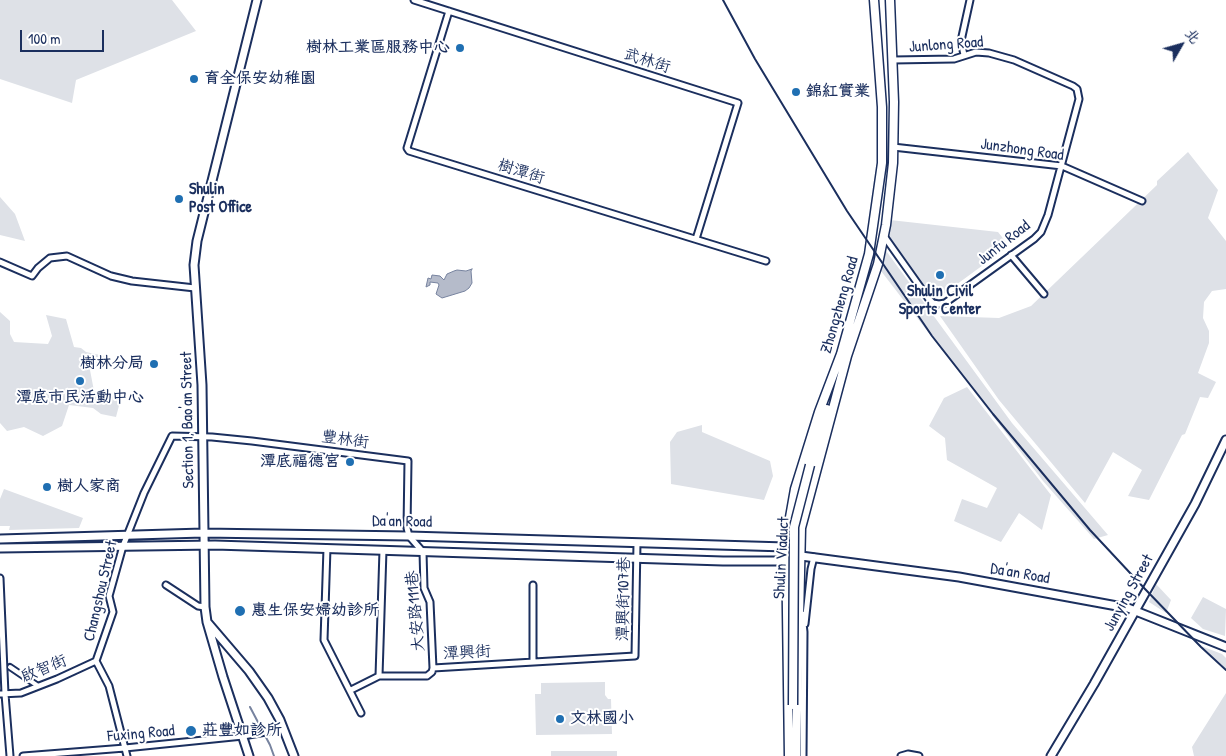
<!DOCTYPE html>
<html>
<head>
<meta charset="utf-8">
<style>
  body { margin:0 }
  #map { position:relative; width:1226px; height:756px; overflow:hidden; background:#fff; font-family:"Patrick Hand","LXGW WenKai TC",sans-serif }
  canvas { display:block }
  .north { position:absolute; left:1156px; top:20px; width:50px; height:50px; -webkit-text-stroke:4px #fff; paint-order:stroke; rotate:52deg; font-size:14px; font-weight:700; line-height:20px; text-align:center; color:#1b2f5e }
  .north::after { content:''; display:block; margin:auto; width:18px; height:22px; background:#1b2f5e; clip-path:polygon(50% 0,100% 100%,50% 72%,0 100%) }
  .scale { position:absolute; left:20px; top:30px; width:84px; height:22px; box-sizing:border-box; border:2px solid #1b2f5e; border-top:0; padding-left:6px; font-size:15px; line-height:18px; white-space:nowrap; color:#1b2f5e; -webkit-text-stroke:4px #fff; paint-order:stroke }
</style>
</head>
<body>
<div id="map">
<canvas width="1226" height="756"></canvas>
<div class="north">北</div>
<div class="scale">100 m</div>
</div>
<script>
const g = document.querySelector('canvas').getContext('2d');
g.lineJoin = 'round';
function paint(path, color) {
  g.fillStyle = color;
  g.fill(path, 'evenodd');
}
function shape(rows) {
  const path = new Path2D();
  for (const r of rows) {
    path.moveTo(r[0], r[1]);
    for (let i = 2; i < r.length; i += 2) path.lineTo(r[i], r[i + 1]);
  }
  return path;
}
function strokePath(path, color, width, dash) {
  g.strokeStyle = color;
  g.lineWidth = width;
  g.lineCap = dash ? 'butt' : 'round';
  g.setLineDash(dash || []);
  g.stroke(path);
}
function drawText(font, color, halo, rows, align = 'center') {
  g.font = font + ' "Patrick Hand","LXGW WenKai TC",sans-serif';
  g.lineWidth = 4;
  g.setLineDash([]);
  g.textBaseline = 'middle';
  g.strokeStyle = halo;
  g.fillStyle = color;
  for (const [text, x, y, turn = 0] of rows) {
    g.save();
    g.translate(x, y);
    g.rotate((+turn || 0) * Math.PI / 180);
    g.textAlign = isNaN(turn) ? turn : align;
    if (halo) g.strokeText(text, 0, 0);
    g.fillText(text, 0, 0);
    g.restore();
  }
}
paint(shape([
  [0,0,172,0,196,31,76,80,72,103,0,79],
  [1188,152,1218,190,1208,218,1226,241,1226,289,1212,291,1204,302,1203,318,1209,331,1209,343,1198,373,1216,382,1208,398,1200,397,1185,434,1182,435,1149,500,1128,496,1142,470,1113,452,1085,503,999,400,940,316,999,318,1031,306,1157,185,1157,181],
  [0,197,15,214,25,241,0,235],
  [890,220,998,232,1009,246,930,304,886,241],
  [884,248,1012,423,1108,535,1094,539,1043,481,881,271],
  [0,312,10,321,10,334,14,342,48,344,52,336,46,315,66,319,74,347,81,348,86,352,109,357,90,370,94,391,121,398,116,417,101,414,93,408,69,405,62,426,43,436,24,427,7,431,0,423],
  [967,387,1051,495,1042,530,1019,513,1001,542,954,521,962,499,987,508,997,488,947,460,945,438,929,426,944,398],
  [702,425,702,432,770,461,773,476,764,500,671,484,670,442,677,432],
  [4,489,83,518,79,528,9,530,10,526,0,526,0,499],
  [1156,584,1171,600,1166,613,1149,602],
  [1203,597,1226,609,1225,636,1203,629,1191,618],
  [1201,646,1222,654,1226,658,1226,670],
  [605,682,605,695,608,699,611,699,612,734,536,735,535,694,541,694,541,683],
  [1226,693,1226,756,1194,756,1192,747],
  [551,751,617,751,617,756,551,756]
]), '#dee1e7');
const water = shape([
  [472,269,471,271,472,283,469,288,465,291,442,298,436,294,439,285,438,283,430,282,430,285,426,287,428,278,431,279,432,275,440,276,444,280,447,274,454,271,457,270,466,271,472,269]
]);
paint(water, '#b5bbca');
strokePath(water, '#77839f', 1);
strokePath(shape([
  [250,707,270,745,274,756]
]), '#77839f', 2);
const pedestrian = shape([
  [10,667,38,686]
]);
const minor = shape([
  [414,0,738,103,696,239],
  [449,11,407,148,409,151,766,261],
  [964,55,961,41,970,0],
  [893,147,1062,166,1142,201],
  [884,236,928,298,933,303,939,304,945,303,1034,239,1041,232,1048,215,1079,99,1077,89,1073,86,1014,60,989,53,976,52,954,59,893,60],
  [1011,255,1044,294],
  [0,262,32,276,38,268,50,258,67,256,111,276,132,281,195,288],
  [327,548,324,640,361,713],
  [0,578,5,694,10,756],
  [166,585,198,606,205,607],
  [802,614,804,632,803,756],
  [805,624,811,569,814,557],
  [533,662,533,585],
  [379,676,383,550],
  [351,690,379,676,427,676,432,672,433,668,635,656,637,543],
  [0,694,21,693,57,679,96,661],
  [23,756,125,748,243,736,283,729],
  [127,756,109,686,96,661,113,612,109,596,123,546,144,493,172,436,212,437,252,441,408,461,407,528,409,536,423,552,424,588,430,602,433,668],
  [901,756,908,754,919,756]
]);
const tertiary = shape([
  [0,539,203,533,409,536,786,547,801,556,959,577,1128,608,1226,647],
  [0,548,215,545,723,561,786,561,792,559],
  [208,623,249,671,268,698,280,720,294,756],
  [249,756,223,677,207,622,205,607,202,385,194,265,197,241,257,0],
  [1051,756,1094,684,1195,504,1226,440]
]);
const secondary = shape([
  [810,465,827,409],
  [789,756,786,540,795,489,819,412,841,354,869,254,882,163,882,107,874,0],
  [796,756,801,528,847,356,878,264,886,225,893,163,894,102,890,0]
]);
strokePath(pedestrian, '#1b2f5e', 8);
strokePath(minor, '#1b2f5e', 9);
strokePath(tertiary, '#1b2f5e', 11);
strokePath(secondary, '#1b2f5e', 11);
strokePath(pedestrian, '#fff', 4);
strokePath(minor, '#fff', 5);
strokePath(tertiary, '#fff', 7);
strokePath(secondary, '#fff', 8);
strokePath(shape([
  [723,0,755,59,847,211,932,336,993,414,1090,530,1145,589,1201,647,1226,670]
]), '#1b2f5e', 2);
const secondaryBridge = shape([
  [793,705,794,527,810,465]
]);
strokePath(secondaryBridge, '#1b2f5e', 11, []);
strokePath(secondaryBridge, '#fff', 8);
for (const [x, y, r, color] of [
  [460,48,5,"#1f6fb2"],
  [194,79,5,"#1f6fb2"],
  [796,92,5,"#1f6fb2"],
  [179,199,5,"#1f6fb2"],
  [940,275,5,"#1f6fb2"],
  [154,364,5,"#1f6fb2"],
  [80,381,5,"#1f6fb2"],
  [350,462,5,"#1f6fb2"],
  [47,487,5,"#1f6fb2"],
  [240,611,6,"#1f6fb2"],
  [560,719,5,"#1f6fb2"],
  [191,731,6,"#1f6fb2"]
]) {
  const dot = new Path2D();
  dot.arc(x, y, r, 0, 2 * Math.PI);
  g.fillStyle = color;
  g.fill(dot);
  strokePath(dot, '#fff', 2);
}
drawText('16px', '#1b2f5e', '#fff', [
  ["Junlong Road",946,45,-4],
  ["武林街",647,61,18],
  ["Junzhong Road",1022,150,8],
  ["樹潭街",521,172,17],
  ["Junfu Road",1004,243,-38],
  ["Zhongzheng Road",840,305,-74],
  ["Section 1, Bao'an Street",188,420,-91],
  ["豐林街",345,440,8],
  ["Da'an Road",402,522,1],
  ["Shulin Viaduct",782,558,-87],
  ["Da'an Road",1020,574,10],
  ["Changshou Street",101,591,-77],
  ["Junying Street",1129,593,-61],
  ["潭興街107巷",624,599,-89],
  ["大安路111巷",416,611,-95],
  ["潭興街",467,653,-3],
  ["啟智街",44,669,-22],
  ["Fuxing Road",141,734,-5]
]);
drawText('bold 16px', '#1b2f5e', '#fff', [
  ["樹林工業區服務中心",450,48,"right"],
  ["育全保安幼稚園",204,79],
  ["錦紅實業",806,92],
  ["Shulin",189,190],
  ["Post Office",189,208],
  ["Shulin Civil",940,292,"center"],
  ["Sports Center",940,310,"center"],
  ["樹林分局",144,364,"right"],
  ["潭底市民活動中心",80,398,"center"],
  ["潭底福德宮",340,462,"right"],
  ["樹人家商",57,487],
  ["惠生保安婦幼診所",251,611],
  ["文林國小",570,719],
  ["莊豐如診所",202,731]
], 'left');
</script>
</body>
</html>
